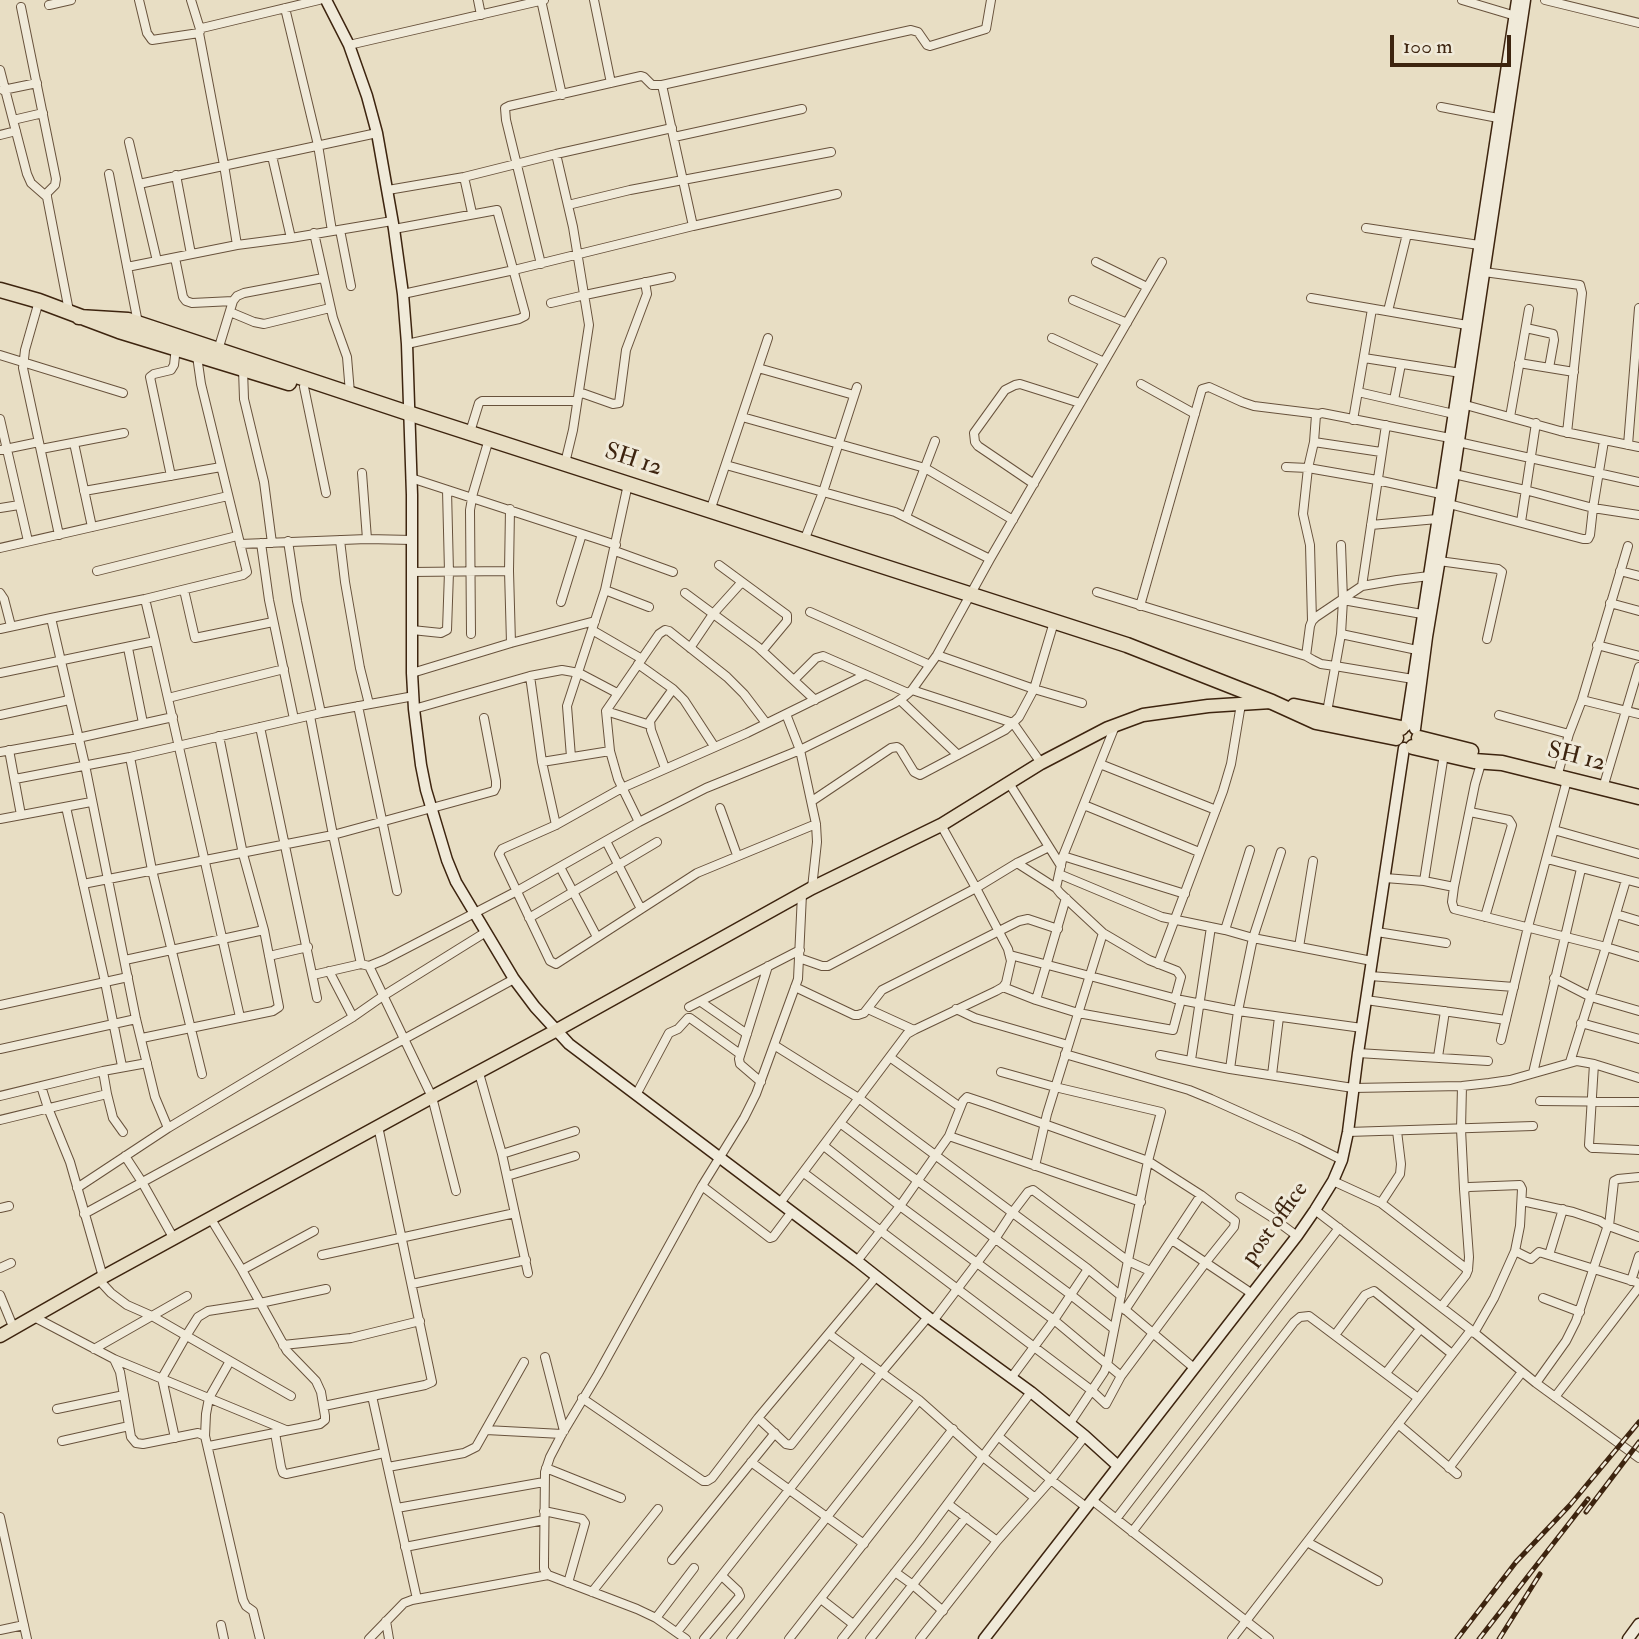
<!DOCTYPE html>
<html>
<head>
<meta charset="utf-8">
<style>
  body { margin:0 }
  #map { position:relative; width:1639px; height:1639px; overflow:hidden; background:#e8dec4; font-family:"IM FELL Double Pica",serif }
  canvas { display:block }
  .scale { position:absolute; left:1390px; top:35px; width:121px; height:32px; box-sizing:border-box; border:4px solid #3d240f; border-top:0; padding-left:9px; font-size:21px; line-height:24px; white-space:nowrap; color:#3d240f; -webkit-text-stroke:5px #f0ead9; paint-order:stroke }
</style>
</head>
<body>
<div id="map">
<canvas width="1639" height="1639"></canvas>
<div class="scale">100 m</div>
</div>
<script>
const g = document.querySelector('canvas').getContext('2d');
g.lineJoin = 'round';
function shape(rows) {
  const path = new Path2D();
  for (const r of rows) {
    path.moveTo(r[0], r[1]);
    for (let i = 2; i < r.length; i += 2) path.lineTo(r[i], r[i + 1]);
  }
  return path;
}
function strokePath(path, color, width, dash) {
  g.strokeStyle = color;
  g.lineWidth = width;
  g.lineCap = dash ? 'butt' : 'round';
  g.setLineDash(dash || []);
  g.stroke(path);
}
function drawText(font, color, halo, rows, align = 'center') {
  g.font = font + ' "IM FELL Double Pica",serif';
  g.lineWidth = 6;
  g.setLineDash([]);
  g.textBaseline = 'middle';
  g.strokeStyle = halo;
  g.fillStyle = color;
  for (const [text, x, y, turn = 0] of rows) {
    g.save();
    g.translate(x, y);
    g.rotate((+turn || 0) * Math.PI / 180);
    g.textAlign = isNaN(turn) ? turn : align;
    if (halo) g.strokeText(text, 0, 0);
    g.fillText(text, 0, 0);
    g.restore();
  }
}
const street = shape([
  [139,0,147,33,152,40,199,33],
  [191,0,200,29],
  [478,0,481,15],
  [541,0,562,95],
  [594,0,611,83],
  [1462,0,1519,17],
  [1545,0,1639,23],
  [49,5,71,0],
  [21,7,56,179,55,185,47,193,47,197,69,311],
  [285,8,318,145,332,231],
  [349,45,544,0],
  [0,70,27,174,31,183,47,197],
  [662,85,693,226],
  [3,90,37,83],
  [1441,107,1498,118],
  [13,120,43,113],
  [0,135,16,131],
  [674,137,802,109],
  [129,142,157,261],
  [556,154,573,227,589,325,573,430,565,463],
  [272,156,291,238],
  [109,174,138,323],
  [176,175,191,254],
  [464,177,472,213],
  [139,184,377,133],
  [388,190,464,177,556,154,672,128],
  [568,205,630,190,831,152],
  [1366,228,1479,245],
  [394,229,497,210,525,313,525,316,519,319,407,344],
  [340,230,351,286],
  [314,233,333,318,347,357,350,393],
  [237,245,224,165,199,33,202,28,319,0],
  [175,258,183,297,186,301,192,303,233,301],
  [1096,262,1147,287],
  [541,264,506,120,505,108,509,106,641,76,644,77,652,85,662,85,911,30,918,32,927,45,930,46,986,29,991,0],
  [127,267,237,245,291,238,392,221],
  [1484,272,1580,285,1582,293,1567,433],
  [403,294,514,270,693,226,837,194],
  [1311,298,1467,325],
  [1073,300,1127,323],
  [39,301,25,350,23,368,59,535],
  [551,303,585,295,671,277],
  [1388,311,1407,234],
  [230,312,254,322,264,324,330,308],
  [1526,328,1553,334,1554,340,1549,368],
  [1052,338,1104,362],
  [218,350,233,301,237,296,244,293,323,278],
  [0,355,123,393],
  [1364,358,1461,373],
  [1519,363,1574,372],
  [758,368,854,395],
  [243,369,244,399,264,482,272,543],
  [1141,384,1195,414],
  [304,387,326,493],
  [579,392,613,404,619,403,626,350,647,294,645,282],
  [1358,392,1454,414],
  [1394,400,1401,364],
  [1462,404,1560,431,1639,447],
  [742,417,925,468,1013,520],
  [1510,417,1529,309],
  [0,419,28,541],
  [1353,420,1372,309],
  [470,432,479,403,482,401,577,401],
  [1314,442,1381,452],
  [1458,442,1639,482],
  [74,443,92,527],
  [1628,445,1639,308],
  [41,449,124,433],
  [0,450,39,442],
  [726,465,895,512,990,559],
  [1286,467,1308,468,1377,480,1441,494],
  [362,473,367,539],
  [1454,474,1525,490,1593,508,1639,515],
  [171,476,150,377,154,374,171,370,174,365,176,347],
  [411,478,616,545],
  [1034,484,978,446,975,442,974,433,1005,390,1015,385,1020,384,1080,403],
  [84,491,221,467],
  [1449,504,1583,539,1588,539,1590,535,1593,508,1604,441],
  [0,508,19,505],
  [510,509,509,571,511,643],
  [710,511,768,338],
  [906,517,935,441],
  [1521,522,1536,423],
  [1371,525,1437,519,1441,520],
  [340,540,345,582,360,668,369,704],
  [288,541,297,601,321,713],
  [804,541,823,492,857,387],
  [261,543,269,600,294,719],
  [240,544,367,539,412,540],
  [0,548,228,496],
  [615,551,673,572],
  [1439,561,1498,569,1502,572,1487,639],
  [719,565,787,615,787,621,762,651],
  [97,571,237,536],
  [1620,571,1639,576],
  [411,572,509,571],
  [1362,586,1386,425],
  [184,590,195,638,273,622],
  [605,590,649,607],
  [1097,592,1306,656],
  [0,593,4,599,11,626],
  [685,593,758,647,815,700],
  [1343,600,1422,614],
  [561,602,582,534],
  [1610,603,1639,611],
  [1140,606,1202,389,1209,387,1242,402,1254,406,1319,414],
  [810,612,930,665],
  [51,618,145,599,243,575,247,572,201,384,197,356],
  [1312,621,1310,545,1303,514,1308,468,1314,442,1316,415,1322,413,1450,438],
  [0,629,51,618,85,765,136,1019,155,1097,168,1128],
  [412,630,441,633,447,630,449,572,447,490],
  [592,630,642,659],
  [471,634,470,510,473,493,489,439],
  [1341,634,1417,650],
  [155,641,240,1017],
  [1597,645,1639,656],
  [128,648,143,723],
  [690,648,713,614,741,583],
  [937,655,1034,689,1082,703],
  [638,664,673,689,684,700,714,746],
  [0,673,155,641,145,599],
  [412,673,511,643,595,621],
  [530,676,542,762,556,825],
  [1413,679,1335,666,1321,664,1313,660,1306,656,1310,626,1312,621,1316,617,1362,586,1397,580,1429,576],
  [794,680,816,658,823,656,908,693],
  [912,690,1013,723,1041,763],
  [168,698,284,669],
  [900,700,958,755],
  [1582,700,1639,714],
  [358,706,397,891],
  [414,709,530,676,562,670,579,673,617,693],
  [606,711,650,725],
  [1327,712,1341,634,1343,600,1341,545],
  [786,714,800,750,816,824,817,842,812,888],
  [0,715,69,700],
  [1499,715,1569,734],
  [310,716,333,835,361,964,313,975],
  [1115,726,1063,856,1059,874,1162,917,1225,930,1253,938,1372,961],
  [260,727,317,998],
  [9,750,21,815],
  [610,751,606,711,659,634,665,630,669,631,727,677,744,694,766,723],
  [0,752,78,738,173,717],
  [130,757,152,870,202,1074],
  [571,757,567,706,605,590,628,484],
  [1482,760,1475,784,1454,887,1452,902,1454,909,1606,947,1639,957],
  [542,762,610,751,618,779,639,822],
  [1100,764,1216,810],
  [665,768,651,730,650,721,673,689],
  [1557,777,1569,734,1582,700,1628,546],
  [15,779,130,757,321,713,414,696],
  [1009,783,1061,866],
  [1603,788,1639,667],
  [812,801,891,748,897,747,900,749,914,772,920,775,1005,730,1019,717,1034,689,1054,622],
  [1084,805,1199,852],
  [66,807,105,982,122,1066],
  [720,808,737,855],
  [1470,812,1509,820,1512,825,1485,917],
  [0,819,91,802],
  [816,824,697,873,556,964,550,961,499,854,502,849,556,825,622,788,747,733,865,675],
  [1554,830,1639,854],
  [606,841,641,909],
  [1063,856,1185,894],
  [1547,859,1639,883],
  [1017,863,1056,888],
  [560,867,597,937],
  [1059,874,1056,888,1060,893,1103,933,1149,960,1177,971,1181,977,1175,999],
  [1385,878,1424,881,1454,887],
  [1424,881,1444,754],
  [83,884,333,835,494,791,496,787,496,781,484,718],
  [1616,914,1639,921],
  [529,918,657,842],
  [1225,930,1250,850],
  [1377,932,1446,943],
  [1299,947,1313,861],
  [1010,955,1181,1000,1238,1011,1362,1028],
  [269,956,308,947],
  [799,958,822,966,828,966,976,888,1017,863,1049,847],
  [125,960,264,930],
  [361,964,369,966,384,960,517,891,639,822,706,788,800,750,895,703,905,696,912,690,937,655,990,559,1162,262],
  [1158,964,1223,791,1231,764,1241,704],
  [369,966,432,1097,456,1191],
  [329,971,353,1017],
  [1370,976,1514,987],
  [1554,978,1591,997,1639,1011],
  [795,987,854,1015,858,1015,864,1013,882,990,1019,921,1028,919,1058,929],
  [1003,987,1036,1000,1078,1013,1173,1030,1181,1000],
  [1036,1000,1066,898],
  [1366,1000,1506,1020],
  [701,1002,747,1034],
  [0,1005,128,977],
  [689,1007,800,950],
  [868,1009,914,1030],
  [956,1009,975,1018,1068,1045],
  [1581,1023,1639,1039],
  [142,1038,273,1011,279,1007,264,930,243,854,219,736],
  [1501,1040,1528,927,1567,780],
  [774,1045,860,1099,1088,1269,1121,1296],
  [0,1049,136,1019],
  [1358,1053,1488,1061],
  [1065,1054,1189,1090,1211,1099,1300,1139,1342,1160],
  [1160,1055,1230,1069,1353,1088,1462,1086,1489,1083,1510,1080,1577,1061,1594,1064,1639,1078],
  [1438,1057,1445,1011],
  [891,1058,960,1107],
  [1191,1060,1211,927],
  [1570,1062,1606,947,1626,880],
  [1594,1064,1589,1145,1592,1148,1596,1148,1639,1150],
  [1230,1069,1238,1011,1253,938,1281,852],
  [1001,1072,1055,1087,1161,1112,1148,1161,1107,1365,1104,1372,1070,1423],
  [479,1073,502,1154,528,1273],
  [1533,1073,1581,869],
  [1272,1075,1279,1017],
  [761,1082,740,1064,739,1059,768,966],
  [41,1086,48,1108,70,1162,103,1277],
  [1462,1086,1461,1129,1464,1189],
  [107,1094,113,1118,123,1132],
  [636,1095,669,1033,678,1029,688,1018,690,1018,740,1054],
  [0,1096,103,1071,147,1063],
  [1540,1101,1639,1102],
  [0,1120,107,1094,103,1071],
  [840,1123,1071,1295,1114,1329],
  [1348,1132,1533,1126],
  [824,1146,900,1206,1054,1320,1121,1376],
  [502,1154,575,1131],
  [125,1156,142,1182,174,1239],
  [1035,1166,1047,1114,1103,933],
  [804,1173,1091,1390,1106,1404,1121,1376,1206,1262,1234,1227,1235,1221,1201,1195,1148,1161,988,1104,967,1097,963,1101,949,1136,1141,1202],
  [507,1176,575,1156],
  [1333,1181,1381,1203,1468,1270],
  [702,1186,770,1238,773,1237,791,1213],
  [77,1188,168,1128,353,1017,383,996,486,932],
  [1240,1197,1270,1216,1297,1236],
  [1522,1201,1573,1212,1600,1221,1606,1225,1607,1228,1576,1321,1566,1341,1536,1383],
  [780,1203,907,1034,914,1030,996,991,1003,987,1006,983,1011,961,1008,949,976,888,941,825],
  [1381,1203,1400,1174,1401,1164,1397,1131],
  [0,1208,9,1206],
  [1315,1210,1471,1330,1536,1383,1639,1458],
  [84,1214,514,979],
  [1606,1225,1639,1237],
  [1609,1226,1614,1181,1618,1179,1639,1177],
  [1172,1240,1251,1293],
  [1515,1251,1531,1259,1539,1252,1639,1283],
  [322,1255,515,1213],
  [1549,1255,1563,1209],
  [857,1261,900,1206,949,1136],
  [0,1268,11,1263],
  [242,1270,314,1231],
  [99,1280,111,1293,127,1305,152,1316,291,1396],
  [1631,1281,1639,1256],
  [412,1284,526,1260],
  [0,1295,14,1329],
  [1543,1298,1580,1312],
  [1122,1307,1194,1368],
  [1441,1307,1466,1275,1468,1270,1469,1257,1464,1189,1469,1187,1520,1185,1522,1189,1520,1226,1515,1251,1494,1298,1474,1333],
  [1125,1310,1201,1195],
  [34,1317,114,1359,120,1372,131,1437,136,1443,143,1444,198,1433,205,1436,243,1600,246,1606,253,1611,260,1639],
  [933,1321,995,1239,1012,1213,1028,1192,1033,1190,1128,1261,1150,1271],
  [829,1334,919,1400,982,1456,1035,1498],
  [1335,1335,1365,1295,1374,1291,1452,1354],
  [283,1345,351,1338,420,1321],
  [94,1349,187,1296],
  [545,1357,564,1431],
  [114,1359,286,1430],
  [1386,1373,1420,1329],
  [1011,1378,1054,1320,1088,1269],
  [372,1396,417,1599],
  [1555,1397,1639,1287],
  [582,1398,703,1481,707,1481,712,1478,758,1418,876,1277],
  [324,1406,425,1385,432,1382,378,1126],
  [57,1409,124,1395],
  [758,1418,786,1444,791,1445,860,1358],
  [1398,1424,1457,1474],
  [486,1430,562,1434],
  [275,1433,281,1467,283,1473,286,1474,384,1453],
  [205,1436,206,1414,209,1398,230,1361],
  [998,1436,1051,1480,1086,1507],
  [175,1438,162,1378,186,1336,198,1317,208,1311,260,1303,326,1289],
  [62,1441,129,1426],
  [209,1446,320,1424,325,1420,325,1416,321,1392,316,1381,287,1351,242,1270,211,1219],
  [751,1462,864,1544],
  [388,1467,464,1453,476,1447,524,1362],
  [546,1468,621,1498],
  [1449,1468,1522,1372],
  [1092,1500,1269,1639],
  [948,1504,997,1541],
  [397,1508,544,1482],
  [544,1511,582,1519,585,1523,568,1583],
  [0,1517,27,1639],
  [1116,1519,1339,1228],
  [1132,1532,1294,1322,1300,1317,1309,1316,1313,1319,1418,1398],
  [1307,1542,1378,1581],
  [405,1547,544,1520],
  [672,1560,775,1433],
  [895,1572,913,1585,943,1611],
  [592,1592,658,1509],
  [821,1599,853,1624],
  [656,1618,694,1568],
  [386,1621,389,1639],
  [221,1625,224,1639],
  [0,1630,24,1625],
  [677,1632,881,1373,928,1317],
  [369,1639,404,1603,412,1600,548,1575],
  [686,1639,656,1618,637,1609,548,1575,544,1569,544,1562,545,1472,550,1457,562,1434,598,1374,702,1186,744,1118,756,1094,798,979,802,894],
  [704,1639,740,1596,738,1591,722,1576],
  [731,1639,919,1400],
  [789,1639,953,1429],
  [842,1639,919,1542,1031,1392],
  [870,1639,966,1517],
  [920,1639,997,1541,1051,1480,1085,1436],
  [1232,1639,1471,1330]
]);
const secondary = shape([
  [326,0,349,45,367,96,377,133,394,229,403,294,407,344,412,495,412,673,414,709,421,765,426,790,447,860,456,882,514,979,535,1007,569,1044,857,1261,928,1317,1031,1392,1085,1436,1118,1466],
  [1406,726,1517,0],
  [1415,729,1427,637,1454,474,1525,0],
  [984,1639,1297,1236,1315,1210,1333,1181,1342,1160,1348,1132,1358,1053,1404,748],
  [1628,1639,1639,1624]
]);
const primary = shape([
  [0,1336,103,1277,432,1097,557,1030,812,888,941,825,1041,763,1108,728,1143,715,1208,706,1271,702]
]);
const highway = shape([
  [0,290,39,301,119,331,289,383],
  [79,317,128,320,408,413,1127,645,1272,702,1316,722,1396,738],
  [1294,706,1401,728],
  [1419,738,1471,751],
  [1413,747,1474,761,1502,763,1639,797]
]);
strokePath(street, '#68523c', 10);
strokePath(secondary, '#3d240f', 13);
strokePath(primary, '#3d240f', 15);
strokePath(highway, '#3d240f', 17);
strokePath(street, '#f0ead9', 8);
strokePath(secondary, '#f0ead9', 10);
strokePath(primary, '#e8dec4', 12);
strokePath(highway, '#e8dec4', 14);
const rail = shape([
  [1586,1512,1639,1442],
  [1457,1639,1516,1562,1570,1505,1639,1422],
  [1479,1639,1588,1499],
  [1499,1639,1540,1574]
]);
strokePath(rail, '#3d240f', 5);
strokePath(rail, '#f0ead9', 2.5, [8]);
drawText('24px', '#3d240f', '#f0ead9', [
  ["SH 12",633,461,18],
  ["SH 12",1576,758,14],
  ["post office",1276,1224,-54]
]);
</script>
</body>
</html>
